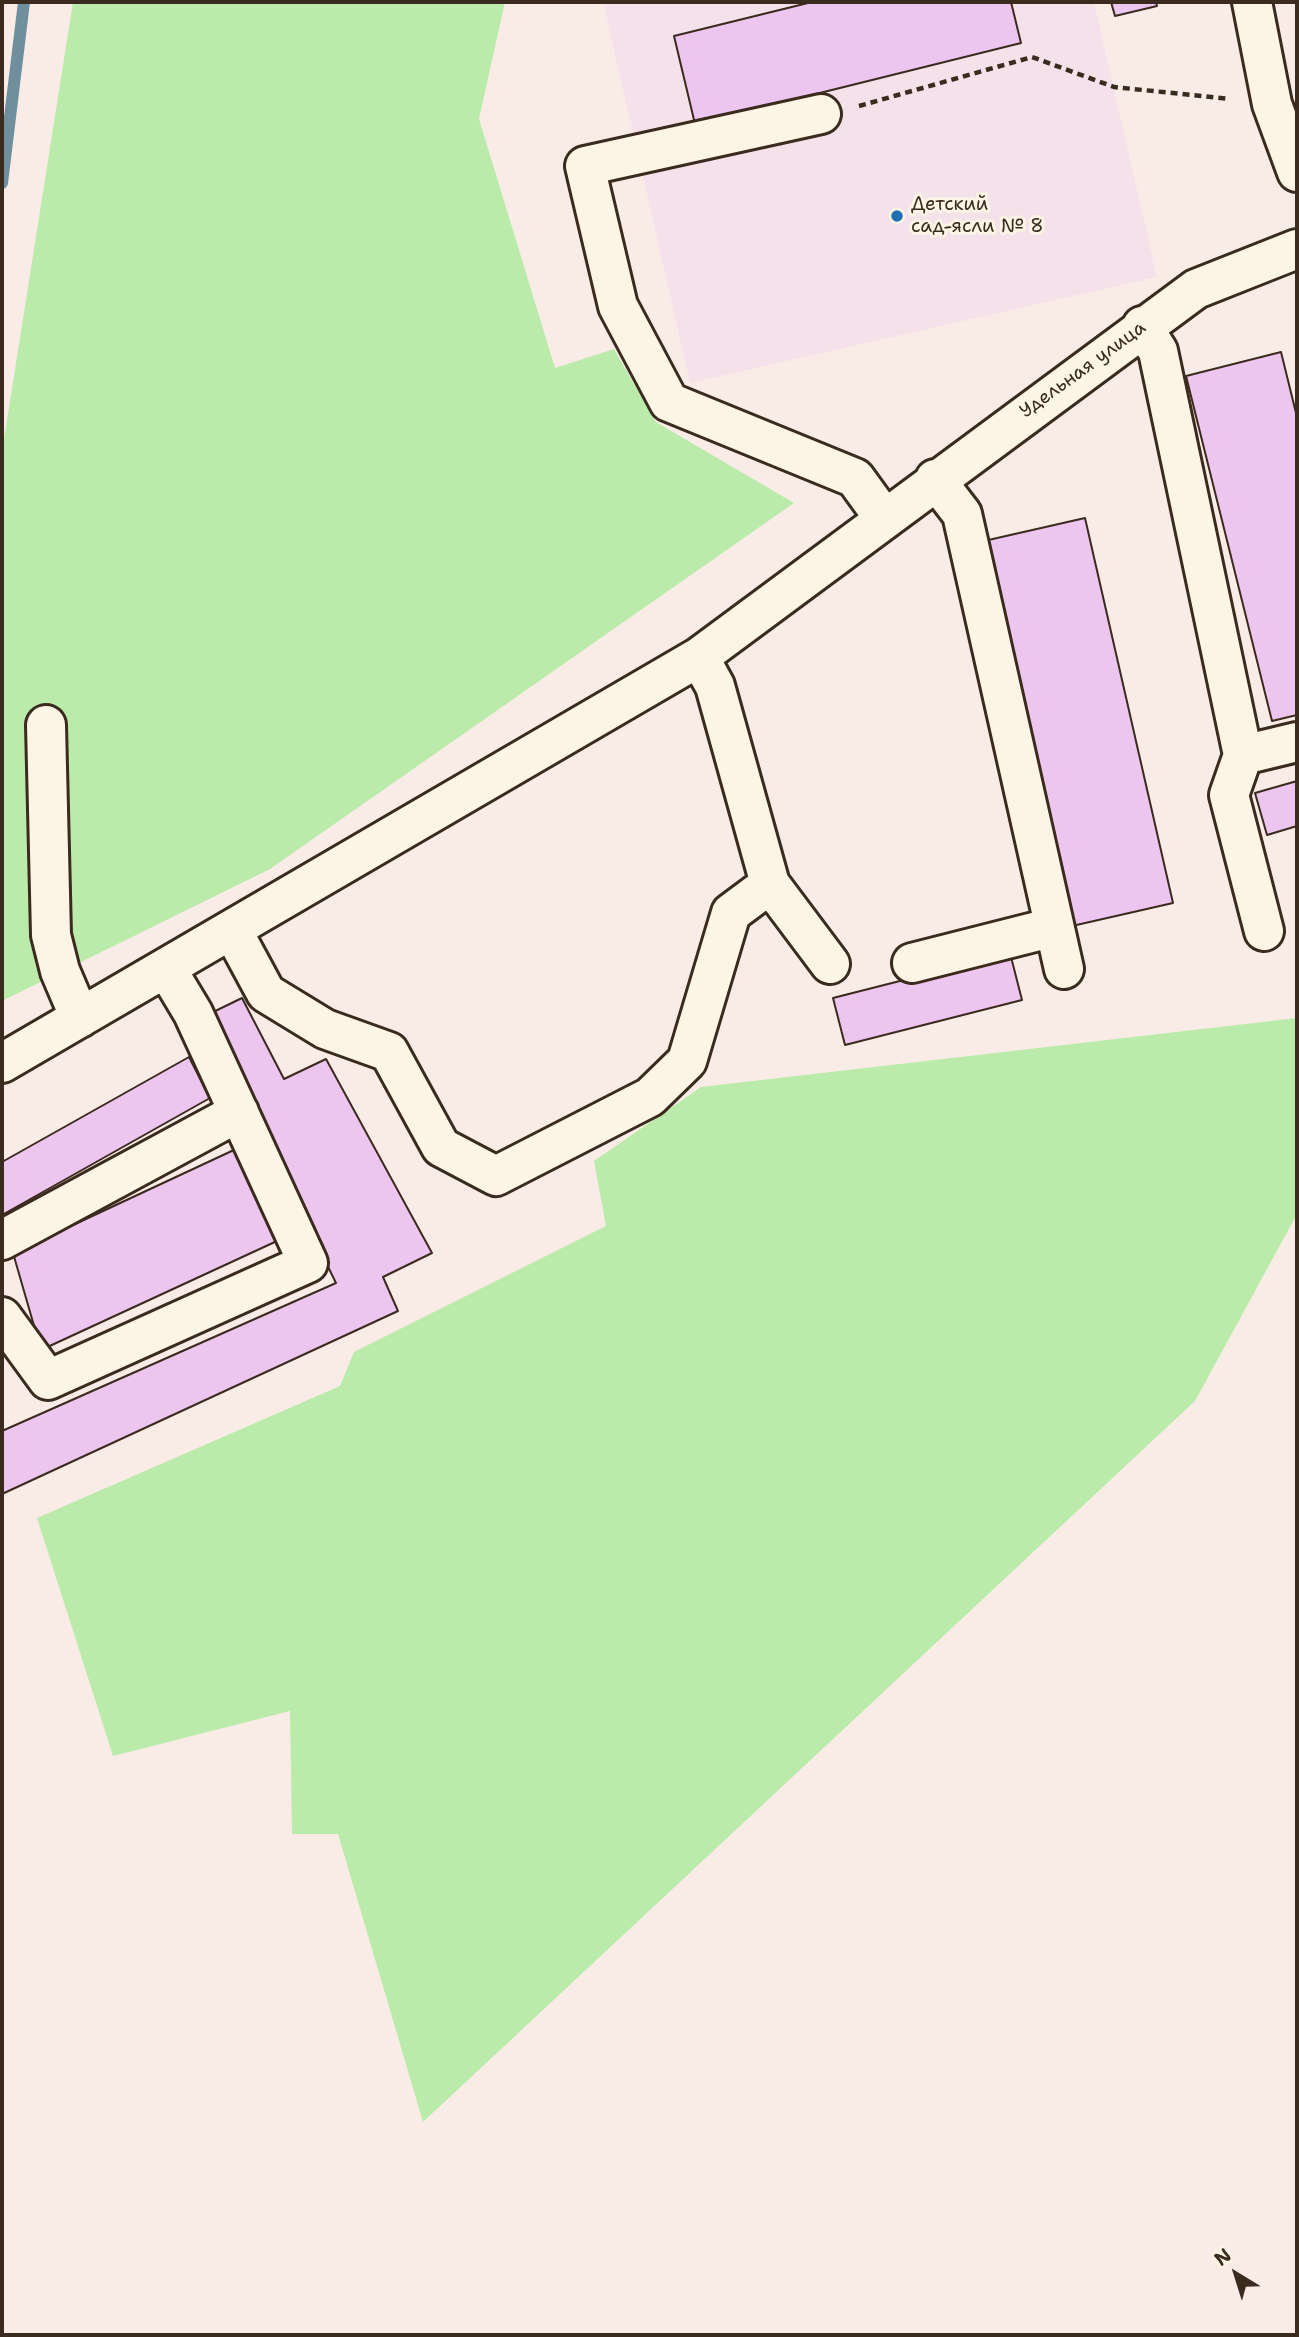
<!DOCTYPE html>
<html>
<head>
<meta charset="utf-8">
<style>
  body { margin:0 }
  #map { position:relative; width:1299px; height:2337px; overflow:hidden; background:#f9ece7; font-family:"Shantell Sans",sans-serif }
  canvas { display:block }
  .frame { position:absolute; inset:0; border:4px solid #3b2a1e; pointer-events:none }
  .north { position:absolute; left:1201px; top:2239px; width:70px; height:70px; -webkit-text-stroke:5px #fcf5e5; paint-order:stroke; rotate:322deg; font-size:19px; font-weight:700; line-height:28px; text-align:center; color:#3b2a1e }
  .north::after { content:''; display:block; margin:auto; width:24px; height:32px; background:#3b2a1e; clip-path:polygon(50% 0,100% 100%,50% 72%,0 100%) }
</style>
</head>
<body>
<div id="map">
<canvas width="1299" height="2337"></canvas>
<div class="frame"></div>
<div class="north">N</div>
</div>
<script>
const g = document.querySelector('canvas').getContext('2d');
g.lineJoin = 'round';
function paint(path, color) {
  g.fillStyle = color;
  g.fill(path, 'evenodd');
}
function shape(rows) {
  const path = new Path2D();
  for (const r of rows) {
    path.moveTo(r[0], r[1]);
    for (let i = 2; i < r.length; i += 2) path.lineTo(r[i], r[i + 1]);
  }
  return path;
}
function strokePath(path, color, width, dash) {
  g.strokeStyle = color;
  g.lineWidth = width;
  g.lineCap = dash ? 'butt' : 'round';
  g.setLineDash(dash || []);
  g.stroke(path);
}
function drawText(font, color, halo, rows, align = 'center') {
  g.font = font + ' "Shantell Sans",sans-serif';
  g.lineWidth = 6;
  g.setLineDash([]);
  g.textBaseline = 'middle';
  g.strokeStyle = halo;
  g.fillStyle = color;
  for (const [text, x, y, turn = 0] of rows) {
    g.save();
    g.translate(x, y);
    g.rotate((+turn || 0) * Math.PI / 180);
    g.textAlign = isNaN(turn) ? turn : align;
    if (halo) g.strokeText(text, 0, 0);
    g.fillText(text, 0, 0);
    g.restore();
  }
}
paint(shape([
  [603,2,1094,2,1157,277,690,383]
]), '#f5e1e9');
paint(shape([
  [73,2,505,2,479,119,555,368,614,349,656,422,794,503,270,869,2,1001,2,452],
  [1297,1018,1297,1214,1195,1401,423,2122,338,1834,292,1834,290,1711,113,1756,37,1518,340,1386,354,1352,606,1226,594,1161,701,1087]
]), '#bbebaa');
strokePath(shape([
  [2,183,24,2]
]), '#6f8e9e', 12);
const building = shape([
  [812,2,1011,2,1021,43,695,124,674,36,812,2],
  [1111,2,1156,2,1157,6,1115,16,1111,2],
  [1281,352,1297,417,1297,715,1272,721,1186,376,1281,352],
  [1085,518,1173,903,1072,926,984,541,1085,518],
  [1297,781,1297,826,1267,835,1255,793,1297,781],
  [1010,953,1022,1000,845,1045,833,998,1010,953],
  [242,998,284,1079,326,1059,432,1253,383,1277,398,1311,2,1494,2,1431,336,1283,205,1016,242,998],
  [189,1057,210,1098,2,1215,2,1162,189,1057],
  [236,1149,277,1241,41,1350,13,1253,236,1149]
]);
paint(building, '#edc6ef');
strokePath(building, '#3b2a1e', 2);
const minor = shape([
  [1252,2,1272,104,1297,172],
  [821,114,585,166,618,306,669,402,855,478,884,518],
  [1142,326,1158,351,1243,755,1229,795,1264,931],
  [935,479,962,514,1064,969],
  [699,657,715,686,770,884,830,964],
  [46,725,51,935,60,971,80,1018],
  [1243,755,1297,742],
  [232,930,266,993,325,1029,389,1052,441,1147,496,1176,650,1097,687,1061,731,913,770,884],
  [912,963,1054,927],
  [2,1063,699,657,1196,289,1297,249],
  [2,1240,239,1112],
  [2,1317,48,1380,308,1263,193,1013,166,968]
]);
strokePath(minor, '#3b2a1e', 44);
strokePath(shape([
  [859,106,1032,57,1114,87,1230,99]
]), '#3b2a1e', 4.5, [7, 5]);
strokePath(minor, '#fcf5e5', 38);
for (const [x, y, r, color] of [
  [897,216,7,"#1f6fb2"]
]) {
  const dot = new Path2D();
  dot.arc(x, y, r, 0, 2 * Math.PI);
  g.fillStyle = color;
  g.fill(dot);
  strokePath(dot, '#fcf5e5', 2.5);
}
drawText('19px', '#3b2a1e', '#fcf5e5', [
  ["Детский",911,205],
  ["сад-ясли № 8",911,227]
], 'left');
drawText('19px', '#3b2a1e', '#fcf5e5', [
  ["Удельная улица",1083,370,-36]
]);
</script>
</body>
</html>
